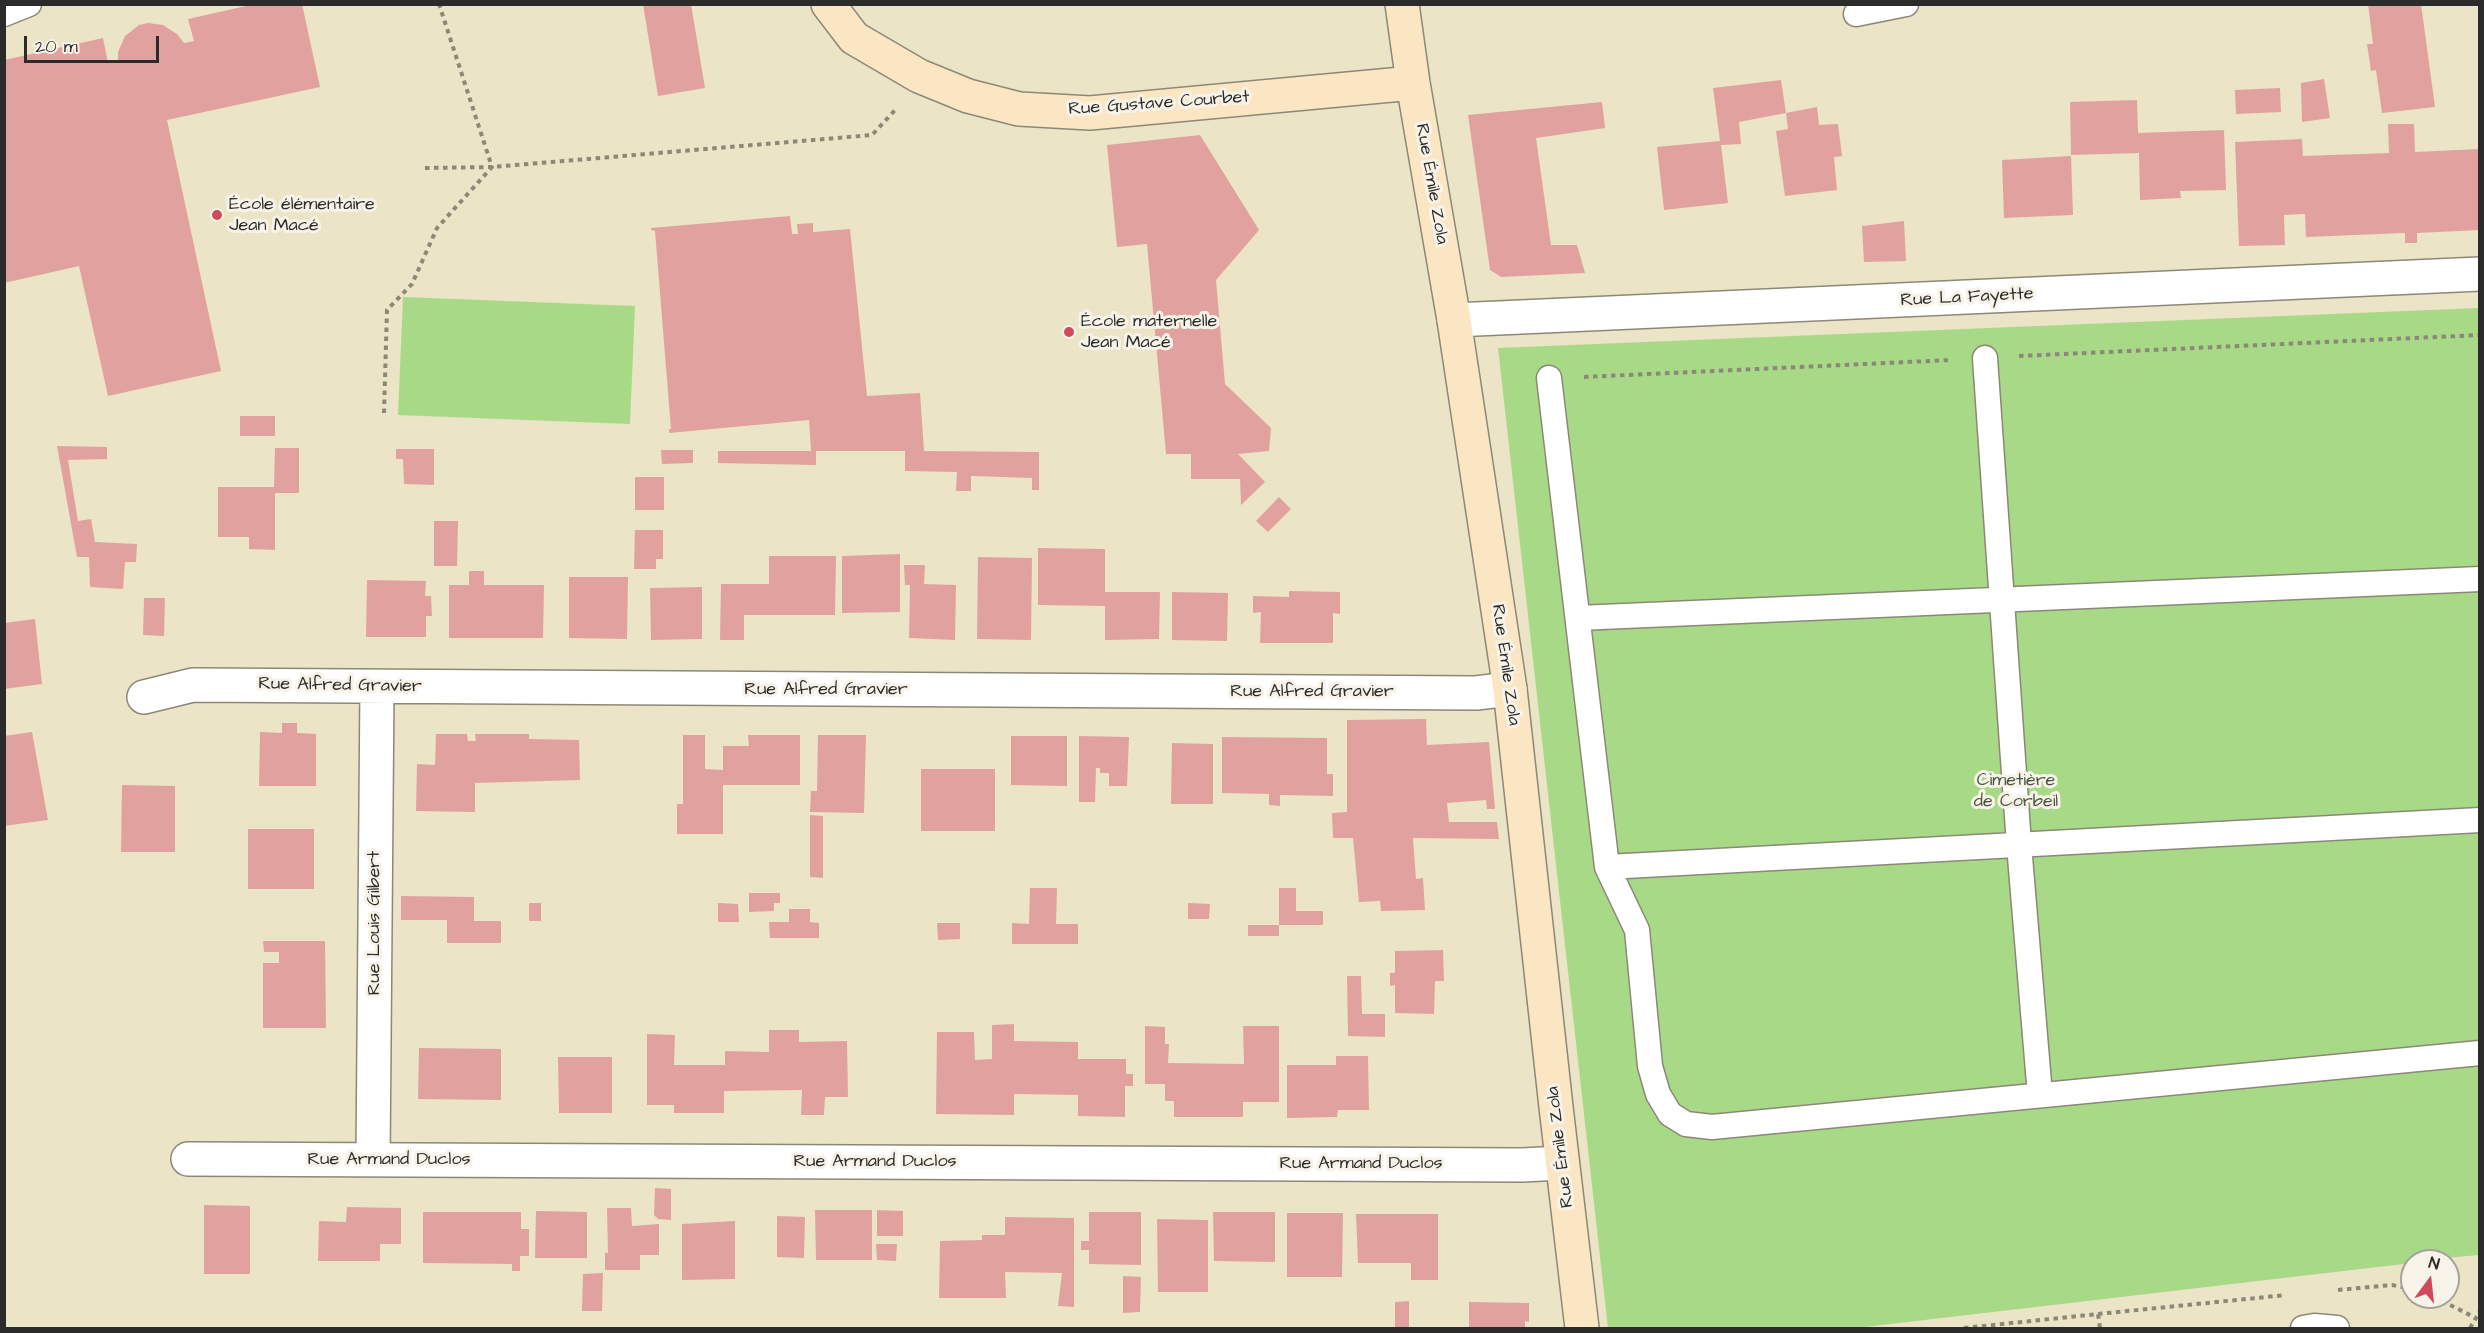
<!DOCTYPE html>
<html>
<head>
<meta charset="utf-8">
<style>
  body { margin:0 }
  #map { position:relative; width:2484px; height:1333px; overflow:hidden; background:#ece4c6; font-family:"Architects Daughter",sans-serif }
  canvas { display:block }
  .frame { position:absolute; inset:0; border:6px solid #2b2b2b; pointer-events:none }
  .north { position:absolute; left:2400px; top:1249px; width:60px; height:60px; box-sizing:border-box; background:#f7f3e8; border:2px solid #a5a39c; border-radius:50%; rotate:15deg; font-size:16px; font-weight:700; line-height:24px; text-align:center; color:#2b2b2b }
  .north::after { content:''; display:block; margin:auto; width:21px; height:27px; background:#d1495b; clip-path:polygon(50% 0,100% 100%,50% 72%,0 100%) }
  .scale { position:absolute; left:24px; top:36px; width:135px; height:27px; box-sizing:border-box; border:3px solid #2b2b2b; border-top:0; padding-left:8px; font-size:18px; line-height:21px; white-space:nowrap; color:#2b2b2b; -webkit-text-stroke:4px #f7f3e8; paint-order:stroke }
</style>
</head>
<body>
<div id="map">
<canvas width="2484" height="1333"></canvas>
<div class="frame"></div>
<div class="north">N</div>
<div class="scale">20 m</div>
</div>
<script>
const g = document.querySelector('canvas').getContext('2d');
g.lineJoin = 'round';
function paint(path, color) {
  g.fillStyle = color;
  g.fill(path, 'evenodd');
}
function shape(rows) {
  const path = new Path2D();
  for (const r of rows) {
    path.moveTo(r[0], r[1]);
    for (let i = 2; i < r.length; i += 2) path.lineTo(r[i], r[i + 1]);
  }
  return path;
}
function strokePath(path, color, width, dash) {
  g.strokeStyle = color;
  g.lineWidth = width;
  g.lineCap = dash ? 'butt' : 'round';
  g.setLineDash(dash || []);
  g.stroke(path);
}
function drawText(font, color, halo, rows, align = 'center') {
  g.font = font + ' "Architects Daughter",sans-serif';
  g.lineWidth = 6;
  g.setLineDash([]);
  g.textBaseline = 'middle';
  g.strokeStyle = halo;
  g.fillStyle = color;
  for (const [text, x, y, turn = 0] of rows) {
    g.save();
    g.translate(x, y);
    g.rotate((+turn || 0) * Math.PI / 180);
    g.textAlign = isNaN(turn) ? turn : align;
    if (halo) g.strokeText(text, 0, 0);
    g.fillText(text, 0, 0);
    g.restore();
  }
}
paint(shape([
  [403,297,635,306,630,424,398,415],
  [2479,308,2479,1255,2412,1261,2412,1263,1856,1328,1608,1328,1498,348]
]), '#a8d987');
paint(shape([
  [255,4,302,4,320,87,167,120,221,371,108,396,79,266,4,283,4,60,103,38,108,63,118,61,118,52,125,36,139,25,148,23,163,25,177,34,184,43,194,41,188,19],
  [643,4,691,4,705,88,658,96],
  [2368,4,2421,4,2435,107,2382,113,2376,70,2371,71,2367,44,2373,44],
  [2324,79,2330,118,2302,122,2301,83],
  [1781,80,1786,113,1817,107,1819,125,1838,124,1842,156,1834,157,1837,190,1785,196,1776,131,1788,129,1786,113,1739,122,1741,144,1721,145,1728,203,1664,210,1657,147,1720,141,1713,88],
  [2280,88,2281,112,2236,114,2235,90],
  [2137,100,2138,133,2224,130,2226,190,2180,191,2181,198,2140,200,2139,153,2071,155,2070,102],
  [1602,102,1605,128,1536,138,1551,245,1577,245,1585,273,1501,277,1490,270,1468,115],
  [2388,124,2414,124,2415,152,2480,149,2480,230,2417,233,2417,243,2405,243,2405,233,2306,237,2305,214,2284,215,2285,245,2239,246,2235,142,2302,139,2303,156,2389,153],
  [1200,135,1259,230,1216,280,1225,384,1271,428,1269,451,1238,454,1265,482,1241,505,1240,479,1191,479,1191,454,1166,454,1147,244,1117,247,1107,145],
  [2071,156,2073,215,2004,218,2002,160],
  [790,216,792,234,798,234,797,224,813,223,813,232,850,229,867,396,920,393,924,451,1039,452,1039,490,1032,490,1032,478,971,476,971,491,956,491,957,472,905,471,905,451,816,451,816,465,718,463,718,451,811,451,809,420,669,433,669,429,671,429,655,231,651,230,651,228],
  [1904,221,1906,261,1864,262,1862,226],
  [240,416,275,416,275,436,240,436],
  [57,446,107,447,107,459,68,460,78,521,91,519,95,542,137,544,136,562,125,562,123,589,90,587,89,557,77,557],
  [275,448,299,448,299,493,275,493,275,550,249,549,249,537,218,537,218,487,274,487],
  [396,449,434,449,434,485,404,484,403,459,396,459],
  [661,450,693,450,693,463,662,464],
  [635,477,664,477,664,510,635,510],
  [1279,497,1291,509,1268,532,1256,521],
  [434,521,458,521,457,566,434,566],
  [635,530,663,530,663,559,656,559,656,569,634,569],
  [1038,548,1105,549,1105,592,1160,592,1159,639,1105,640,1105,606,1038,605],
  [900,554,900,612,842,613,842,556],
  [769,556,836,556,835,615,744,615,744,640,720,640,721,584,769,584],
  [978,557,1032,558,1031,640,977,639],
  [904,565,925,565,924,584,956,585,955,640,909,638,910,585,905,585],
  [469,571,484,571,484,585,544,585,543,638,449,638,449,585,469,585],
  [569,577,628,577,627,639,569,638],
  [367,580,426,581,425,596,431,596,432,616,426,616,426,637,366,637],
  [702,587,702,639,651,640,650,588],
  [1289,591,1340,592,1340,614,1333,613,1333,643,1260,643,1261,612,1253,613,1253,596,1289,597],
  [1172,592,1228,593,1227,641,1172,640],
  [144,598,165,598,164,636,143,635],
  [35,619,42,684,4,689,4,623],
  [1426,719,1427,745,1489,742,1495,809,1487,809,1486,800,1447,803,1449,822,1497,822,1499,839,1413,838,1416,879,1423,878,1425,910,1381,911,1380,901,1359,902,1353,838,1333,838,1332,813,1347,812,1347,720],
  [282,723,297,723,297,733,316,734,316,786,259,786,260,732,282,733],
  [32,732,48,820,4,826,4,736],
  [436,734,467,734,468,741,476,741,475,734,529,734,529,739,579,740,580,780,475,783,475,812,416,811,417,764,435,765],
  [683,735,705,735,705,769,723,770,723,746,749,746,748,735,800,735,800,785,723,785,723,834,677,834,677,804,683,804],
  [818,735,866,735,864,813,810,812,811,791,817,791],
  [1011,736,1067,736,1067,786,1011,785],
  [1079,736,1129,737,1127,786,1109,786,1109,773,1100,773,1100,768,1096,768,1095,802,1079,802],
  [1222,737,1327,738,1327,774,1333,774,1333,796,1280,795,1280,806,1269,805,1269,794,1222,793],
  [1172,743,1213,744,1213,804,1171,804],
  [921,769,995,769,995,831,921,831],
  [122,785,175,786,175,852,121,852],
  [810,815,823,816,823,878,810,877],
  [248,829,314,829,314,889,248,889],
  [1030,888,1057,888,1056,924,1078,924,1078,944,1012,944,1012,923,1029,924],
  [1279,888,1296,888,1296,911,1323,911,1323,925,1279,925],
  [749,893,780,893,780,903,774,903,774,911,749,912],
  [401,896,474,897,474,921,501,921,501,943,447,943,447,920,401,920],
  [529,903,541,903,541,921,529,921],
  [718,903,738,904,739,922,718,922],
  [1188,903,1210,904,1209,919,1188,919],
  [789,909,810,909,810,922,819,923,819,938,770,938,769,922,789,922],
  [937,923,960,923,960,939,938,940],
  [1248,925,1279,925,1279,936,1248,936],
  [263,941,325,941,326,1028,263,1028,263,963,279,963,279,952,264,952],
  [1443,950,1444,981,1435,981,1434,1014,1395,1013,1395,985,1390,986,1390,973,1395,973,1395,951],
  [1347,976,1361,976,1362,1014,1385,1014,1385,1037,1348,1036],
  [1014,1024,1014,1041,1078,1042,1078,1059,1126,1059,1126,1074,1133,1074,1133,1086,1125,1086,1125,1117,1078,1116,1078,1095,1014,1094,1014,1115,936,1114,937,1032,974,1032,975,1060,992,1059,992,1025],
  [1145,1026,1165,1027,1165,1044,1169,1044,1168,1063,1244,1064,1243,1026,1279,1026,1279,1102,1243,1102,1243,1117,1174,1117,1174,1101,1165,1101,1165,1084,1145,1084],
  [769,1030,799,1030,799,1042,847,1041,848,1097,825,1097,824,1115,801,1115,802,1090,724,1091,724,1113,674,1113,674,1105,647,1105,647,1034,675,1035,674,1065,725,1065,725,1051,769,1052],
  [419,1048,501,1049,501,1100,418,1099],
  [1336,1056,1368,1056,1369,1110,1338,1110,1337,1117,1287,1118,1287,1065,1336,1065],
  [558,1057,612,1057,612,1113,559,1113],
  [655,1188,671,1189,671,1220,658,1219,654,1215],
  [204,1205,250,1206,250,1274,204,1274],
  [347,1207,401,1208,401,1244,380,1244,380,1261,318,1261,319,1221,346,1222],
  [607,1208,631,1208,632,1226,659,1224,659,1255,640,1255,640,1270,605,1270,605,1253,608,1253],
  [815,1210,872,1210,872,1260,816,1260],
  [877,1210,903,1211,903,1236,877,1236],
  [536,1211,587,1212,587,1258,535,1258],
  [423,1212,521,1212,521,1229,529,1229,529,1256,520,1256,520,1271,512,1271,512,1264,423,1263],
  [1089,1212,1141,1212,1141,1265,1089,1264,1089,1250,1081,1250,1081,1241,1089,1241],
  [1213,1212,1275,1212,1275,1262,1214,1261],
  [1287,1213,1343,1213,1342,1277,1287,1277],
  [1356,1214,1438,1214,1438,1280,1411,1280,1411,1263,1358,1263],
  [777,1216,805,1217,804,1258,777,1257],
  [1005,1217,1074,1218,1074,1307,1058,1306,1062,1273,1005,1272,1006,1298,939,1298,940,1241,982,1240,982,1235,1005,1235],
  [1157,1219,1208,1220,1208,1292,1158,1292],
  [735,1221,735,1279,682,1280,682,1224],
  [876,1244,897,1244,896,1261,877,1260],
  [603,1273,602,1311,582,1311,583,1274],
  [1123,1276,1141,1277,1140,1312,1123,1313],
  [1409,1301,1409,1327,1395,1327,1395,1302],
  [1469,1302,1529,1303,1529,1322,1525,1321,1525,1328,1469,1328]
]), '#e1a29f');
const lane = shape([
  [4,14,29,4],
  [1856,14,1906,4],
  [1985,358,2019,845,2040,1095],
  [1549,378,1607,867,1637,930,1650,1066,1658,1094,1670,1114,1686,1124,1712,1127,2480,1053],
  [1578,618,2480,579],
  [1607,867,2480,820],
  [2303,1328,2314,1326,2337,1328]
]);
const street = shape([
  [1454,320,2480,274],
  [144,697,193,685,1476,693,1510,689],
  [188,1159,1522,1165,1562,1163],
  [373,1159,377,687]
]);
const secondary = shape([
  [828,4,854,38,919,76,968,96,1019,109,1090,113,1413,83],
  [1402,4,1413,83,1454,320,1510,689,1556,1107,1582,1328]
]);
strokePath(lane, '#8c8878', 27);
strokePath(street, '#8c8878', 36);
strokePath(secondary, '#8c8878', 36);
strokePath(shape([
  [425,168,492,167,872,135,897,108],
  [2019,356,2480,335],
  [1584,377,1951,360],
  [384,413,387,310,412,284,437,228,492,167,439,4],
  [2338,1290,2392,1285,2412,1289],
  [2434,1297,2476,1318],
  [2098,1314,2286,1295],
  [1964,1328,2098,1314,2100,1328],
  [2470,1328,2480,1311]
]), '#8c8878', 4, [4.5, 4.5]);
strokePath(lane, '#fff', 24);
strokePath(street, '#fff', 33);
strokePath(secondary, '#fbe6c4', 33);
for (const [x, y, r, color] of [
  [217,215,6,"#d1495b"],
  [1069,332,6,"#d1495b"]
]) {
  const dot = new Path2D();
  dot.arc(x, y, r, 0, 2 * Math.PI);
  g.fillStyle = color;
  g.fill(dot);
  strokePath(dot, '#f7f3e8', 2);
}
drawText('18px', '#2b2b2b', '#f7f3e8', [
  ["Rue Gustave Courbet",1159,104,-4],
  ["Rue Émile Zola",1431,184,80],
  ["Rue La Fayette",1967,298,-3],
  ["Rue Émile Zola",1505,665,82],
  ["Rue Alfred Gravier",340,686,1],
  ["Rue Alfred Gravier",826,690],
  ["Rue Alfred Gravier",1312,692],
  ["Rue Louis Gilbert",375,923,-90],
  ["Rue Émile Zola",1561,1147,-97],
  ["Rue Armand Duclos",389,1160],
  ["Rue Armand Duclos",875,1162],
  ["Rue Armand Duclos",1361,1164]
]);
drawText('18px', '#2b2b2b', '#f7f3e8', [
  ["École élémentaire",229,205],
  ["Jean Macé",229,226],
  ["École maternelle",1081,322],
  ["Jean Macé",1081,343]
], 'left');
drawText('18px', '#4a5642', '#f7f3e8', [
  ["Cimetière",2016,781],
  ["de Corbeil",2016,802]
]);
</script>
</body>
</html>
